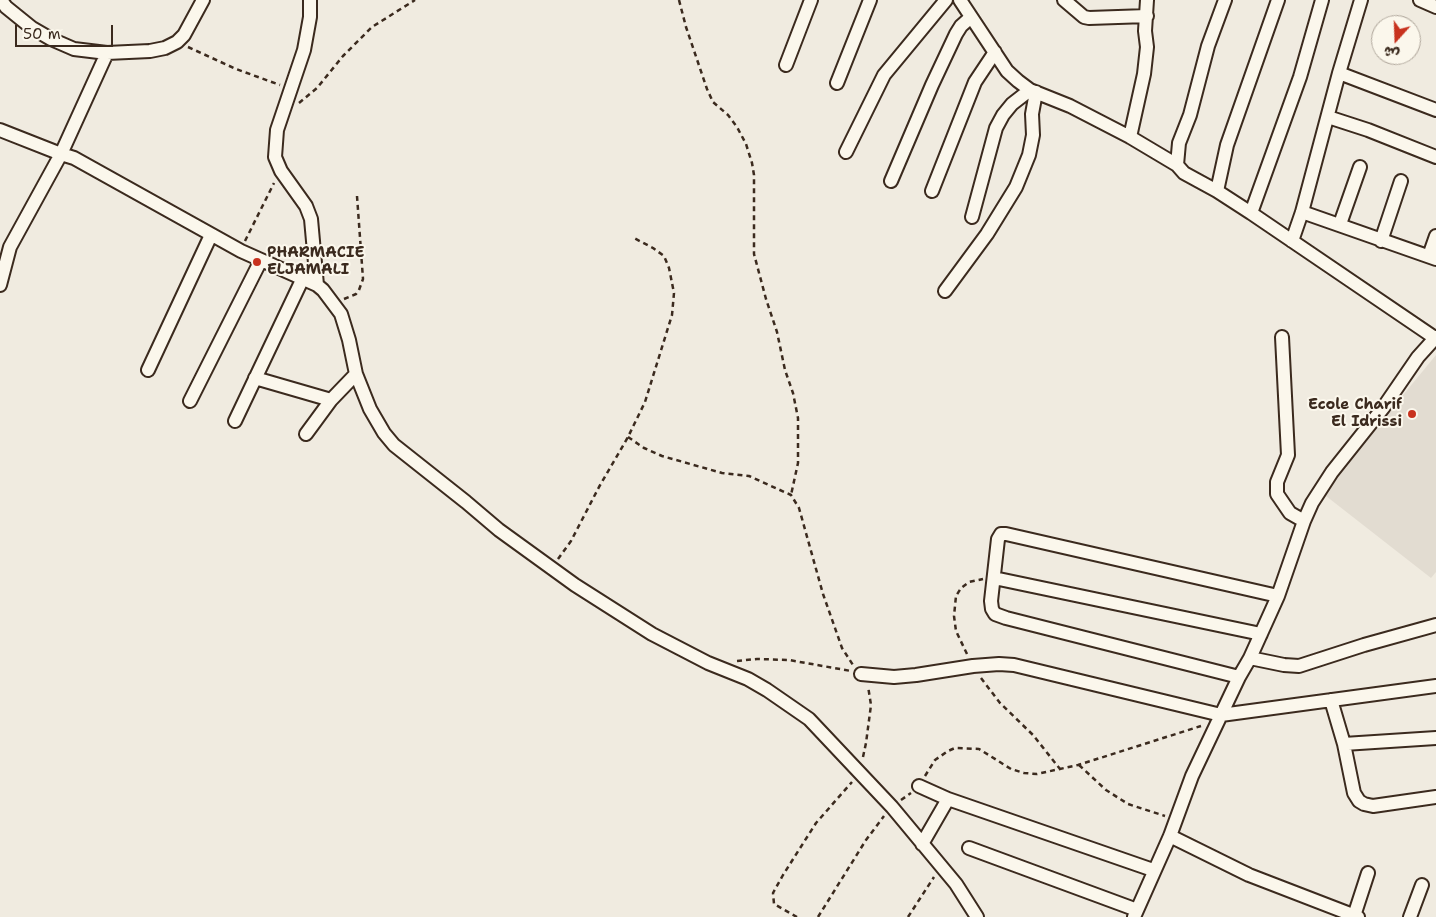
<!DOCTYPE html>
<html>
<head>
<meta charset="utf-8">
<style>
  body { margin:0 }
  #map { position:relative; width:1436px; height:917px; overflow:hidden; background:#f0ebe0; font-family:"Shantell Sans","Playpen Sans Arabic",sans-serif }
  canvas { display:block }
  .north { position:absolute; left:1371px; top:15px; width:50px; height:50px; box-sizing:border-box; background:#fbf7ec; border:1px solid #aea59a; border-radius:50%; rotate:200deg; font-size:14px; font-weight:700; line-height:20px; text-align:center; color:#3b2a1e }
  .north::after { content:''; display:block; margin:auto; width:18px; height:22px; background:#c8321e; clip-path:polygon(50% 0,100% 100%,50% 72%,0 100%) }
  .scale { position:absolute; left:15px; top:25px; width:98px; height:22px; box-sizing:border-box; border:2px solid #3b2a1e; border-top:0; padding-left:6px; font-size:15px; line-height:18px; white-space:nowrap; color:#3b2a1e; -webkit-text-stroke:4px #fbf7ec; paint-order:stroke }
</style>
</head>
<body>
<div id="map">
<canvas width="1436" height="917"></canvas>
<div class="north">ش</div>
<div class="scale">50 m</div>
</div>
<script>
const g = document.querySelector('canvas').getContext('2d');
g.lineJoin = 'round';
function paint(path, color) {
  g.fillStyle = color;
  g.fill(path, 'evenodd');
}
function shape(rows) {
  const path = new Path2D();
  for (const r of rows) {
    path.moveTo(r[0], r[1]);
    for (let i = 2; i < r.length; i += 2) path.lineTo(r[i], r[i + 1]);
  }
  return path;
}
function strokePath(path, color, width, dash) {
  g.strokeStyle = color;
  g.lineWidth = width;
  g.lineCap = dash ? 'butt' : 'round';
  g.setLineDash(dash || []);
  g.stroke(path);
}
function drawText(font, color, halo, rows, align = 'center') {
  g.font = font + ' "Shantell Sans",sans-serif';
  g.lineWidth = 4;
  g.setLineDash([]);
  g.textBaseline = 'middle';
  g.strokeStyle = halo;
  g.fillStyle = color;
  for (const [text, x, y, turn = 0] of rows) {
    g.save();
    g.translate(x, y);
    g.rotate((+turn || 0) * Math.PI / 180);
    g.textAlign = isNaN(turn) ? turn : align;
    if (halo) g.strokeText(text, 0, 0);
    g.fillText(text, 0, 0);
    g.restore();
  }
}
paint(shape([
  [1436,355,1436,572,1431,578,1326,496,1339,473]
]), '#e2dcd1');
const minor = shape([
  [1,0,6,7,32,28,51,39,74,49,107,53,150,51,165,48,177,42,184,35,203,0],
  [310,0,310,17,304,50,277,130,275,157,281,171,306,206,311,219,317,285],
  [960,0,1007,71,1018,81,1030,90,1070,106,1130,137,1177,165,1184,173,1217,191,1251,213,1435,338],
  [1064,0,1084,17,1089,18,1147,16],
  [1420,0,1436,7],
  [107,53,61,154,74,158,241,251,317,285,323,290,341,314,349,340,356,374,370,409,384,433,394,445,466,502,499,530,575,585,652,634,708,663,748,679,767,690,809,719,892,807,956,884,977,917],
  [786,65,811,0],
  [1339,73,1436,110],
  [837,83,870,0],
  [1328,117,1368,130,1436,157],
  [0,130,61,154,10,247,0,285],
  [1130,137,1144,74,1147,47,1145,31,1147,0],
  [846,152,884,75,946,0],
  [1177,165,1179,143,1190,115,1208,46,1225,0],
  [891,181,932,85,956,34,961,26,970,18],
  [932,191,975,82,995,52],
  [1217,191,1227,145,1278,0],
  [1302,212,1436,259],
  [1251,213,1300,77,1322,0],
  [972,217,996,128,1003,115,1012,104,1030,90],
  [1340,224,1360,167],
  [1292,241,1302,212,1339,73,1361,0],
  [1381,241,1401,181],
  [1429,256,1436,236],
  [945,291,987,234,1016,187,1029,155,1033,135,1032,114,1036,92],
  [1282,337,1288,455,1277,482,1277,494,1290,513,1304,521],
  [148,370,211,235],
  [255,378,331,400],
  [190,401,261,260],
  [235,421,302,280],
  [306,434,331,400,356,374],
  [994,578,1261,634],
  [1250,658,1284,665,1299,666,1364,645,1436,625],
  [861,674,894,677,916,675,973,666,999,664,1014,665,1221,715,1436,686],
  [1239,677,1006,618,995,614,992,609,991,601,998,539,1001,534,1006,534,1278,596],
  [1331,700,1344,744,1354,793,1359,801,1364,804,1373,806,1436,797],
  [1344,744,1436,738],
  [919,786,948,799,922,844],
  [948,799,1153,870],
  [1170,836,1249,875,1358,917],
  [969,848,1137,910],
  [1354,916,1368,873],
  [1134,917,1170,836,1192,776,1239,677,1250,658,1278,596,1304,521,1312,503,1332,472,1383,408,1418,357,1436,337],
  [1410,917,1422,885]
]);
strokePath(minor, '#3b2a1e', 16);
strokePath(shape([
  [679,0,686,27,707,89,713,102,728,115,737,127,746,144,752,163,754,175,754,254,766,299,777,332,785,370,793,393,798,418,798,463,791,495],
  [188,47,236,69,280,85],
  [299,103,317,88,343,56,372,27,415,0],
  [245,241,274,183],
  [344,299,356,294,359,290,363,279,357,196],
  [628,437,644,448,662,456,722,473,749,476,791,495,799,508,823,594,842,648,853,665],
  [558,559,571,541,599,487,628,437,645,402,672,315,674,293,669,268,664,256,653,248,632,237],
  [967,654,956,631,954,616,956,596,961,588,969,582,983,579],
  [737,661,757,659,789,660,851,671],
  [981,678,1000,703,1033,735,1060,769],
  [863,757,866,743,871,705,868,686],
  [1079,765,1106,790,1128,804,1165,816],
  [925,776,935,760,948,751,955,748,979,749,1011,769,1024,773,1037,774,1078,765,1201,726],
  [901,800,911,793],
  [797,917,774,904,773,893,783,875,816,823,852,782],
  [818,917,866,840,884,816],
  [908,917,934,877]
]), '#3b2a1e', 2.5, [5, 4]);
strokePath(minor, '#fbf7ec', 12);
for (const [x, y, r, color] of [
  [257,262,5,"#c8321e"],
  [1412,414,5,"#c8321e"]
]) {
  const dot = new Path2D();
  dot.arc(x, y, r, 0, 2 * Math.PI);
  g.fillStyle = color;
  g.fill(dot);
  strokePath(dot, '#fbf7ec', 2);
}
drawText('bold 15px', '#3b2a1e', '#fbf7ec', [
  ["PHARMACIE",267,253],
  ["ELJAMALI",267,270],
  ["Ecole Charif",1402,405,"right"],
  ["El Idrissi",1402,422,"right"]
], 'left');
</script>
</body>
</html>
